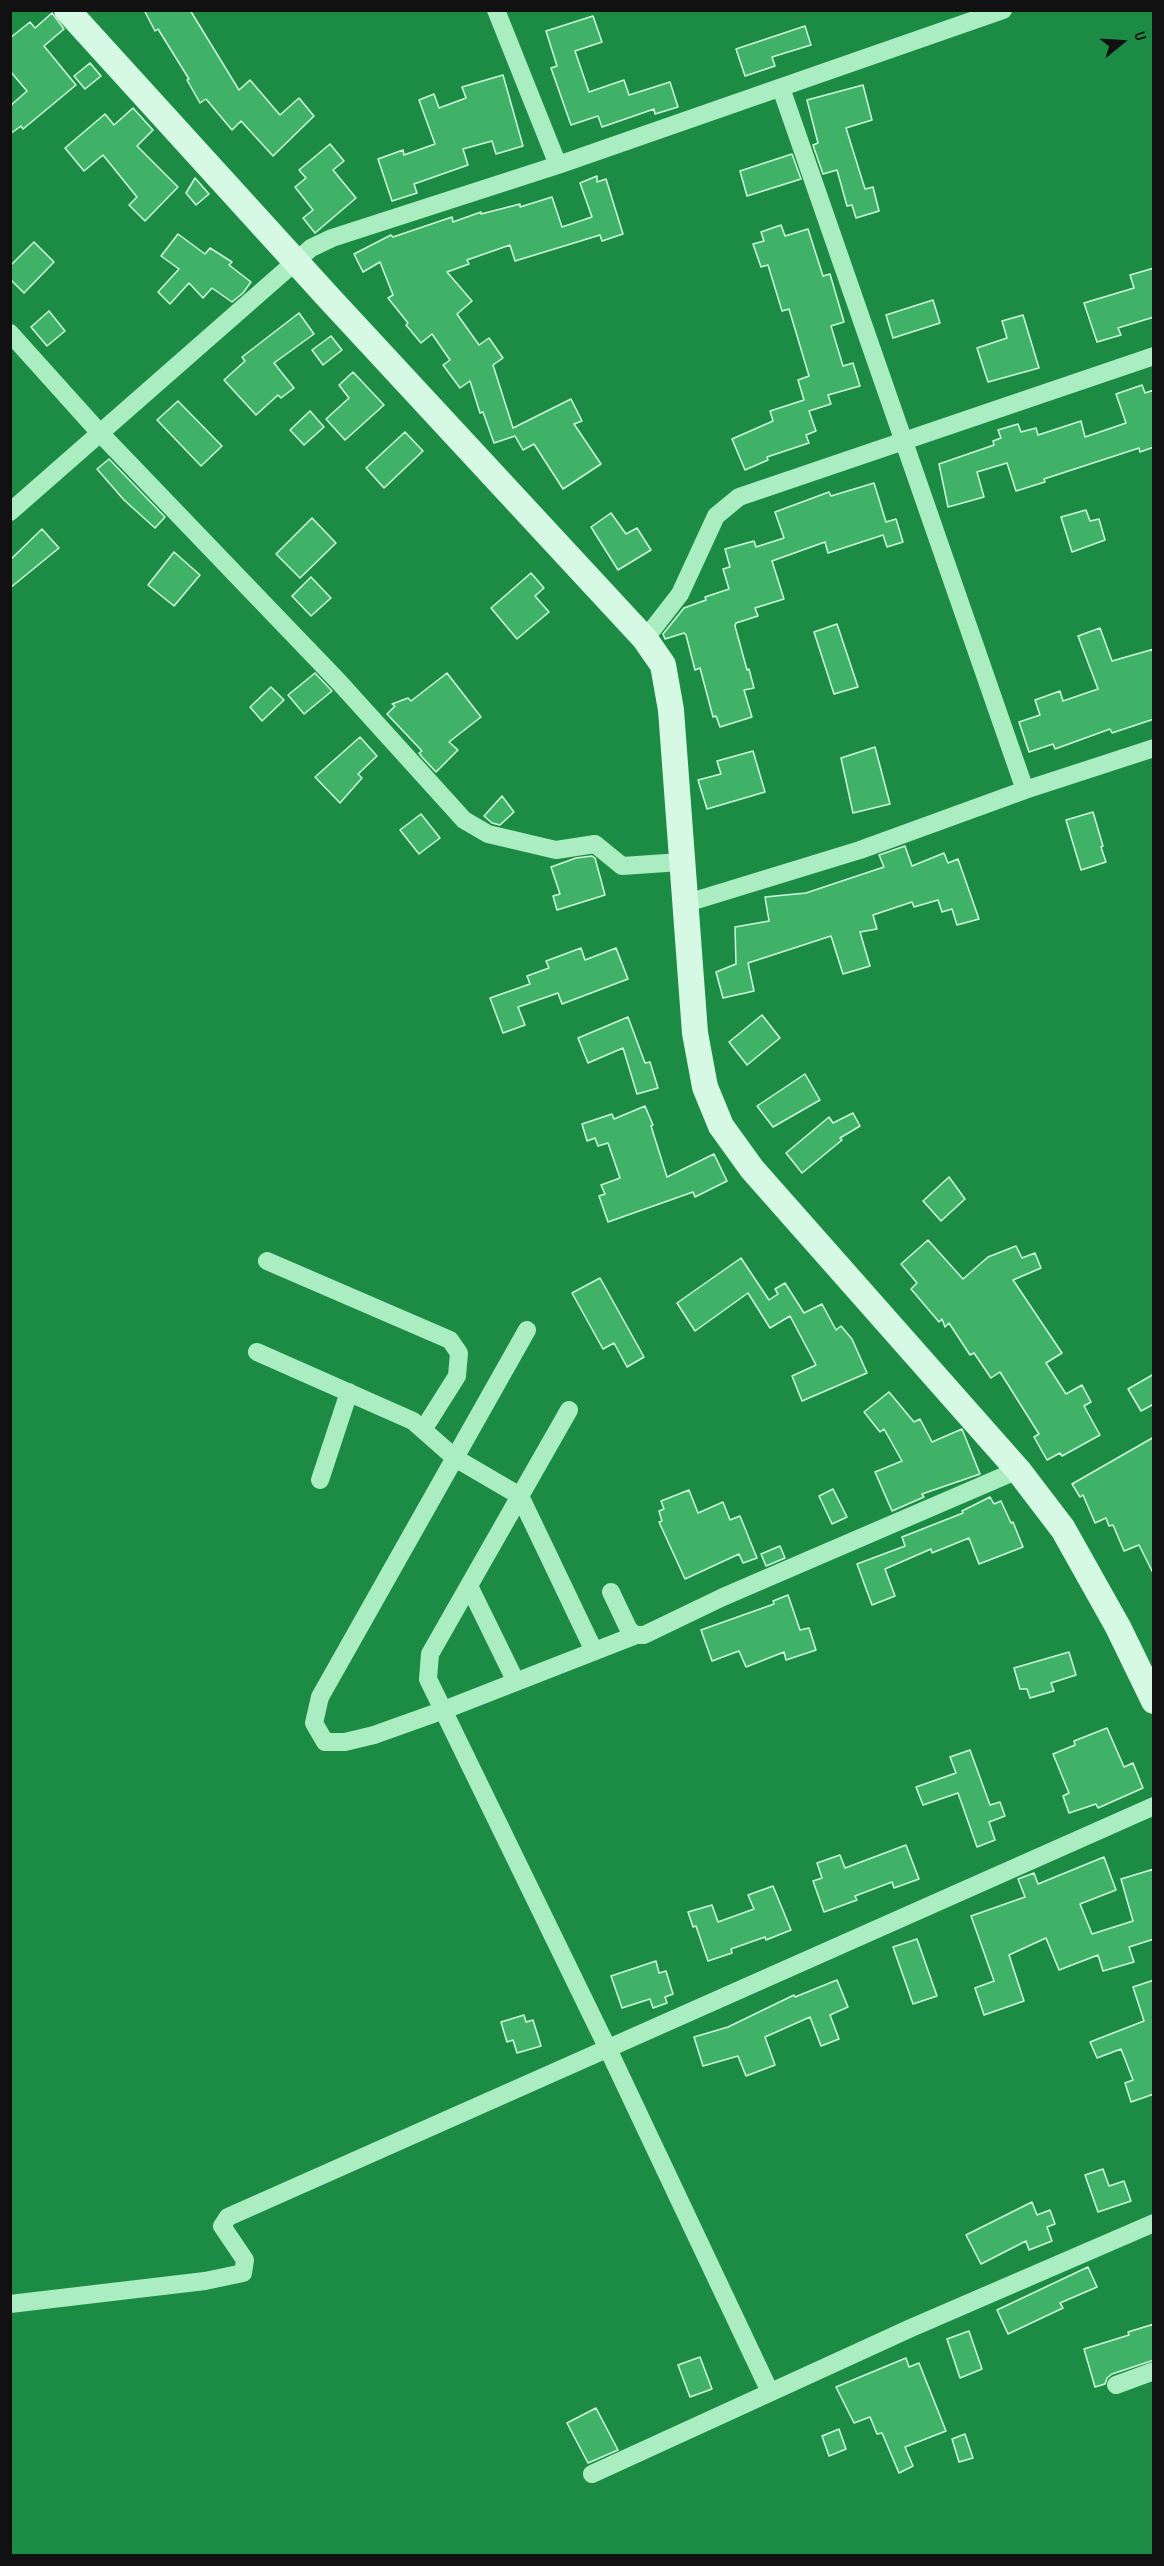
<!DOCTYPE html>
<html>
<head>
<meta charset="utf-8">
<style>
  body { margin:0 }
  #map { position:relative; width:1164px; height:2566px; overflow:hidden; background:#1c8c44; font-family:"Sofia Sans Condensed",sans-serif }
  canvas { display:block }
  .frame { position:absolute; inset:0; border:12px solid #111; pointer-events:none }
  .north { position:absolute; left:1092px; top:12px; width:60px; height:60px; -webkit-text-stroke:4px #1c8c44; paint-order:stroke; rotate:72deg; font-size:16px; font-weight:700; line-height:24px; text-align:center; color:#111 }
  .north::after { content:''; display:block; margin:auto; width:21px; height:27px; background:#111; clip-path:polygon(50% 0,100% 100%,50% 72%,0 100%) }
</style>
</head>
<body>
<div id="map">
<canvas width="1164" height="2566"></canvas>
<div class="frame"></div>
<div class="north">U</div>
</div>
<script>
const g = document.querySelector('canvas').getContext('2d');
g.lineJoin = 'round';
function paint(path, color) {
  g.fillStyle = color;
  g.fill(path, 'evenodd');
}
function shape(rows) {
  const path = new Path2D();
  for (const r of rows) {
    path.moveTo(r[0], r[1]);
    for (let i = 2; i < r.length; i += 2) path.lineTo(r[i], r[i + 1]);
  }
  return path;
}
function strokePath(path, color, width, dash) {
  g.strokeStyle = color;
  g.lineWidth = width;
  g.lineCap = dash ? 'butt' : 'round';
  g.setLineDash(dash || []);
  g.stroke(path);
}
const building = shape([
  [144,10,190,10,239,90,250,80,280,115,299,98,314,116,273,156,241,121,232,130,206,99,200,103,187,80,189,79,158,29,155,31,144,10],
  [52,13,64,29,44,46,76,85,23,129,21,126,10,134,10,106,27,91,10,71,10,38,30,22,35,28,52,13],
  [593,16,602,42,575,51,589,92,624,80,629,95,670,82,678,107,655,114,654,109,602,127,598,116,571,125,551,68,557,66,546,31,593,16],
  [805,26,811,45,772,57,775,66,745,76,736,49,805,26],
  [90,63,101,76,85,89,74,76,90,63],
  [503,75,523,146,496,154,492,141,463,149,468,165,414,184,417,193,392,201,378,159,403,150,404,155,435,144,419,100,434,94,439,108,466,98,462,87,503,75],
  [863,85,872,120,846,128,865,189,873,187,879,211,856,218,852,205,847,206,837,170,823,174,814,148,813,145,818,143,807,100,863,85],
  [133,108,153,130,137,146,178,187,145,221,129,205,137,197,103,155,84,171,65,148,105,114,114,125,133,108],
  [330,144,344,161,333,170,356,198,315,233,303,218,313,210,295,187,306,178,299,170,330,144],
  [792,154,801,179,747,196,740,171,792,154],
  [597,176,597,182,606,179,623,234,602,241,600,235,515,261,510,245,467,260,469,264,447,272,472,301,457,314,479,345,489,338,503,358,493,365,513,428,571,399,582,421,574,424,601,464,563,489,534,444,523,450,515,436,494,443,483,412,480,413,470,381,460,388,443,365,450,360,432,334,421,343,406,325,408,323,388,298,393,295,380,262,363,272,354,254,391,235,393,237,452,217,453,222,481,212,481,214,520,204,520,207,552,197,562,227,592,217,580,183,597,176],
  [195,178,209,194,196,205,186,193,195,178],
  [781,225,785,236,808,229,823,276,830,274,844,322,831,326,843,366,853,363,860,386,828,395,831,404,809,411,816,431,806,435,809,443,767,457,768,460,745,470,732,439,773,421,770,411,804,400,798,380,809,376,789,309,782,311,768,265,761,267,753,244,764,241,761,232,781,225],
  [178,234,205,254,210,248,232,262,229,265,251,282,243,293,232,302,212,288,203,298,189,283,170,304,158,292,179,269,161,256,178,234],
  [34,242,54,262,24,293,10,279,10,266,34,242],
  [1154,268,1154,317,1118,328,1121,335,1097,342,1084,303,1134,288,1130,275,1154,268],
  [933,300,940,323,893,338,886,315,933,300],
  [49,311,65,331,47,346,31,327,49,311],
  [299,313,314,334,274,363,294,388,281,398,278,395,256,415,224,380,245,361,242,357,299,313],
  [1023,315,1039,368,988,382,977,348,1007,338,1002,321,1023,315],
  [331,336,342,350,323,365,312,350,331,336],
  [353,372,384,405,345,440,326,419,349,398,339,385,353,372],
  [1142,385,1145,393,1154,390,1154,447,1140,452,1139,448,1044,479,1045,482,1016,491,1007,463,977,472,984,497,948,507,939,464,994,445,993,441,1001,438,998,430,1018,424,1021,432,1036,428,1038,435,1081,421,1085,437,1126,423,1116,394,1142,385],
  [178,401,222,446,201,466,157,420,178,401],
  [310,411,324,427,304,445,290,430,310,411],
  [405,432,423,451,384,488,366,468,405,432],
  [109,459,165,517,155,528,124,500,97,469,109,459],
  [874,483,886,522,896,519,903,542,887,547,883,535,828,553,825,542,772,561,784,599,755,608,758,616,736,623,735,626,747,670,749,669,754,688,744,690,752,717,720,727,716,716,713,717,700,668,695,670,686,635,684,633,665,639,663,634,684,608,706,600,705,597,729,589,723,569,730,567,725,549,754,541,756,547,784,538,775,512,829,492,831,496,874,483],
  [1086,510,1090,521,1099,519,1105,540,1072,552,1061,517,1086,510],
  [611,513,626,534,637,528,651,550,618,570,591,527,611,513],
  [312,518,336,543,300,578,276,554,312,518],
  [42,529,59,548,10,588,10,560,42,529],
  [174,552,200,575,174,606,148,585,174,552],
  [531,573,544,588,535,596,549,612,517,639,491,608,531,573],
  [311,577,331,598,311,616,292,596,311,577],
  [837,624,858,687,834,694,814,632,837,624],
  [1100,628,1112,661,1154,649,1154,719,1112,733,1110,729,1055,749,1053,744,1029,752,1019,722,1040,715,1035,700,1060,691,1063,701,1098,689,1078,636,1100,628],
  [315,673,332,691,304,714,288,695,315,673],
  [447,673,481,717,449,742,458,750,436,772,422,757,419,753,422,751,387,714,395,706,392,704,408,698,411,701,447,673],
  [271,687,284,700,262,721,250,707,271,687],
  [360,737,377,756,358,774,362,778,340,803,315,777,360,737],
  [875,747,890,804,853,813,841,758,875,747],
  [753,751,765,792,707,809,698,780,721,774,717,761,753,751],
  [502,796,514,812,500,825,492,823,484,816,502,796],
  [1093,812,1103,846,1101,847,1106,862,1081,870,1066,820,1093,812],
  [421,814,440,838,419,854,400,830,421,814],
  [905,846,912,866,944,853,948,863,958,859,979,919,957,925,952,909,942,912,938,900,914,907,912,902,873,915,877,929,860,932,870,966,843,974,831,936,748,963,754,991,723,998,716,972,736,964,735,927,769,921,765,897,806,893,884,867,879,855,905,846],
  [592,856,595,858,605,895,557,910,553,896,560,894,551,867,576,858,592,856],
  [581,948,585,960,616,948,628,979,562,1004,558,993,518,1007,525,1025,503,1033,490,998,530,984,527,976,549,968,546,961,581,948],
  [762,1015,780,1038,747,1065,729,1042,762,1015],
  [628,1017,645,1063,650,1062,658,1088,637,1094,623,1048,588,1063,578,1038,628,1017],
  [805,1074,820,1100,773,1127,757,1106,805,1074],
  [645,1106,653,1125,651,1126,667,1177,714,1154,727,1181,695,1197,693,1192,608,1222,599,1196,605,1194,601,1185,620,1178,608,1143,598,1146,595,1138,587,1141,582,1124,612,1114,614,1119,645,1106],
  [853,1113,860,1126,840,1138,842,1140,802,1173,786,1153,829,1117,833,1123,853,1113],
  [949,1177,965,1199,941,1221,923,1201,949,1177],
  [928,1240,963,1279,988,1257,1016,1246,1022,1258,1035,1253,1041,1268,1013,1280,1062,1353,1046,1363,1066,1394,1082,1385,1091,1402,1084,1406,1100,1435,1062,1456,1060,1453,1047,1460,1034,1437,1039,1434,1000,1372,991,1378,974,1353,970,1355,949,1323,945,1327,942,1319,939,1322,911,1289,917,1283,901,1264,928,1240],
  [741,1258,769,1300,778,1294,775,1289,785,1283,804,1313,822,1304,836,1330,841,1326,852,1339,867,1373,802,1401,792,1376,816,1365,790,1316,770,1328,748,1293,695,1331,677,1303,741,1258],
  [600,1278,644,1357,627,1367,614,1343,603,1349,572,1293,600,1278],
  [1154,1374,1154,1404,1141,1411,1128,1389,1154,1374],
  [889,1392,914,1422,920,1419,932,1442,962,1429,980,1474,922,1494,924,1497,892,1511,875,1472,902,1461,884,1429,880,1432,864,1412,889,1392],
  [1154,1437,1154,1575,1139,1545,1124,1551,1113,1525,1109,1526,1106,1518,1095,1523,1083,1495,1080,1497,1072,1484,1154,1437],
  [833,1489,847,1517,832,1524,819,1496,833,1489],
  [689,1490,698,1513,723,1502,730,1520,740,1516,757,1558,743,1563,739,1554,685,1579,659,1522,662,1521,659,1511,664,1509,661,1501,689,1490],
  [990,1497,994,1504,1001,1501,1011,1523,1013,1522,1023,1547,979,1564,969,1538,932,1553,931,1549,885,1569,895,1596,872,1605,857,1564,905,1546,902,1537,963,1513,962,1511,990,1497],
  [780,1546,785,1558,766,1566,761,1554,780,1546],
  [788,1595,800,1630,809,1628,816,1650,786,1660,784,1652,746,1667,739,1651,712,1661,701,1630,774,1604,773,1601,788,1595],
  [1069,1652,1076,1675,1051,1683,1054,1691,1030,1698,1027,1689,1020,1689,1014,1668,1069,1652],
  [1107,1728,1124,1767,1133,1763,1143,1788,1098,1808,1096,1804,1069,1813,1063,1796,1069,1793,1053,1754,1075,1745,1074,1741,1107,1728],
  [970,1750,990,1805,1000,1802,1005,1816,989,1822,995,1840,977,1847,958,1793,923,1805,916,1787,956,1773,950,1757,970,1750],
  [906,1845,919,1879,894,1888,892,1882,855,1896,857,1900,824,1912,813,1881,822,1878,817,1863,840,1855,845,1868,906,1845],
  [1104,1857,1116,1890,1080,1904,1092,1934,1133,1921,1121,1879,1154,1869,1154,1939,1129,1947,1134,1962,1103,1971,1098,1955,1059,1970,1046,1938,1009,1955,1024,2001,984,2015,975,1988,994,1981,971,1916,1025,1897,1018,1879,1034,1873,1038,1884,1104,1857],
  [773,1886,791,1930,766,1940,765,1937,731,1949,732,1953,708,1961,696,1926,693,1927,688,1912,712,1905,718,1922,754,1909,748,1895,773,1886],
  [917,1939,937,1996,913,2004,893,1947,917,1939],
  [656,1961,659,1973,666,1971,673,1994,665,1997,667,2003,653,2008,650,1999,622,2008,611,1976,656,1961],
  [837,1980,848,2007,830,2015,839,2039,821,2046,810,2017,765,2037,775,2065,746,2076,738,2056,703,2066,694,2037,728,2027,794,1995,795,1997,837,1980],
  [1154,1980,1154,2094,1131,2102,1125,2083,1133,2080,1121,2049,1097,2058,1090,2042,1144,2021,1133,1987,1154,1980],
  [524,2015,526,2022,533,2020,541,2046,517,2053,513,2040,507,2042,501,2022,524,2015],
  [1103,2169,1109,2186,1124,2181,1131,2201,1098,2212,1085,2175,1103,2169],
  [1032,2202,1037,2215,1050,2210,1055,2224,1047,2227,1052,2241,1029,2250,1026,2241,981,2264,966,2235,1032,2202],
  [1088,2267,1097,2287,1060,2303,1063,2308,1008,2334,997,2310,1088,2267],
  [1154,2324,1154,2360,1112,2374,1107,2378,1105,2384,1095,2387,1084,2349,1129,2335,1128,2332,1154,2324],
  [969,2331,982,2369,960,2378,947,2339,969,2331],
  [700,2357,712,2389,690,2397,678,2365,700,2357],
  [906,2358,909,2367,919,2363,946,2431,905,2447,913,2466,899,2473,882,2433,877,2434,870,2417,854,2423,836,2387,906,2358],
  [596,2408,618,2450,588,2463,567,2423,596,2408],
  [839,2429,846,2449,829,2456,822,2436,839,2429],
  [965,2434,973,2458,959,2462,952,2439,965,2434]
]);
paint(building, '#40b268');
strokePath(building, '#cef9dd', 1.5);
strokePath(shape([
  [496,10,558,165],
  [781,88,1025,790],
  [10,333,99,432,339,682,464,820,488,834,556,850,595,844,622,866,681,862],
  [10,512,311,248,332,238,558,165,1003,10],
  [645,639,680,594,716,516,739,497,1154,356],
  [687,903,860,850,1025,790,1154,748],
  [267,1261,450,1340,459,1353,457,1376,423,1430],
  [527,1330,320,1697,314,1723,325,1742,345,1742,374,1735,444,1710,636,1635],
  [257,1352,413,1421,455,1458,520,1496,594,1651],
  [569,1410,430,1654,428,1679,608,2049,770,2392],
  [320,1480,349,1392],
  [469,1586,516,1682],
  [611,1592,629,1630,636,1635,644,1635,723,1597,1018,1470],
  [10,2304,205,2281,243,2273,245,2260,222,2226,228,2217,1154,1806],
  [1116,2385,1154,2371],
  [592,2474,911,2328,1154,2223]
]), '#a9edc0', 18);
strokePath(shape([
  [67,10,329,298,645,639,663,665,671,710,695,1033,705,1087,721,1126,752,1169,1018,1470,1063,1529,1118,1627,1154,1701]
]), '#d5f9e2', 26);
</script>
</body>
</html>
